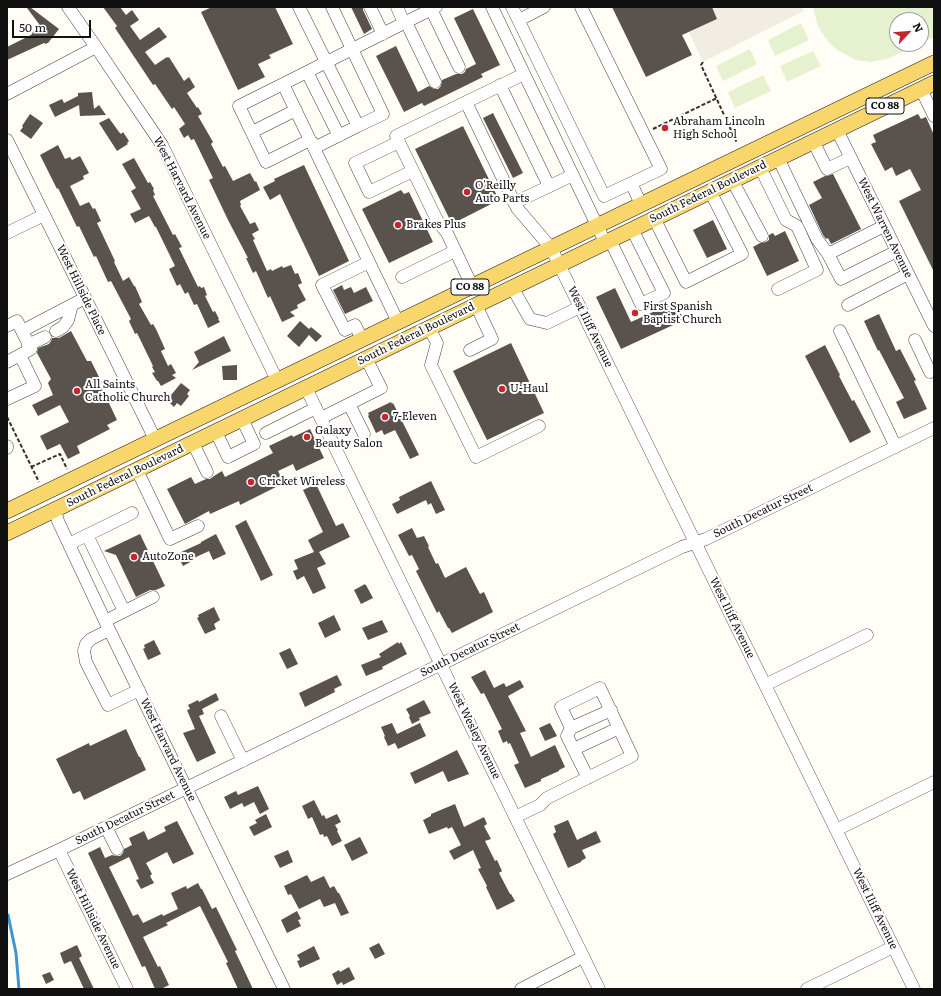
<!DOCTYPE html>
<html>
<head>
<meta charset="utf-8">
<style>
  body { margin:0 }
  #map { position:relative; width:941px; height:996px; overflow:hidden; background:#fffdf5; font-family:Literata,serif }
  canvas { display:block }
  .frame { position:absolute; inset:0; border:8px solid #111; pointer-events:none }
  .north { position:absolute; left:889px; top:12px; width:40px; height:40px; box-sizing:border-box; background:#fff; border:1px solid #a0a0a0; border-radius:50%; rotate:64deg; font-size:11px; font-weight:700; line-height:16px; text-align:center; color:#111 }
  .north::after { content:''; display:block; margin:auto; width:14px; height:18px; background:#c4262e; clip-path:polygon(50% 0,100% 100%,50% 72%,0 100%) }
  .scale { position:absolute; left:12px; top:20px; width:79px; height:18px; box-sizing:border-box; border:2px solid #111; border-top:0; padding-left:5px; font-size:12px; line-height:14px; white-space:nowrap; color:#111; -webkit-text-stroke:3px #fff; paint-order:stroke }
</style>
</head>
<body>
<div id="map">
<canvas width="941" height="996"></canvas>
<div class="frame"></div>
<div class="north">N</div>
<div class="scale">50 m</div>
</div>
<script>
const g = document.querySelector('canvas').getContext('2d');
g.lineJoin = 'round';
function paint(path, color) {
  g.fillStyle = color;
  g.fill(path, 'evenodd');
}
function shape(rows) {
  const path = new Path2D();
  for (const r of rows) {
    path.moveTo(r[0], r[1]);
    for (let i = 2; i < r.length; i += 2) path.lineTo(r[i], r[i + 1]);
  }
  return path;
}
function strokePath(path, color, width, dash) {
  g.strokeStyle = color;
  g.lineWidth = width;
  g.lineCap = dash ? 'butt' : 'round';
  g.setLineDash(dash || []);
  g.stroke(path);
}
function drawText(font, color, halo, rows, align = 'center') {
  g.font = font + ' Literata,serif';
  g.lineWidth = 4;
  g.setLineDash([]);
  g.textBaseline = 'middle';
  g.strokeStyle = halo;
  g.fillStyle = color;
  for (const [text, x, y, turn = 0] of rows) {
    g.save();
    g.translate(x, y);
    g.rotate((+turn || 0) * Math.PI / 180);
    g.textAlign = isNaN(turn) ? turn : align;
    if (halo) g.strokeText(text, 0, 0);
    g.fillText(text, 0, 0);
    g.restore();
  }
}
paint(shape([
  [813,7,934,7,934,37,921,43,921,20,897,20,897,44,919,44,887,59,871,62,856,60,837,50,826,39,818,26,814,12],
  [801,23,809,40,775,56,768,40],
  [750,49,757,64,723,81,716,66],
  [813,51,821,66,787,82,780,66],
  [763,75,771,91,735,108,728,92]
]), '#e6f2cf');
paint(shape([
  [712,7,802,7,804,11,703,62,689,32,717,19]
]), '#f1ede2');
strokePath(shape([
  [8,915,16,953,19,989]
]), '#3f96cf', 3);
paint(shape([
  [28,7,30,7,59,29,48,43,47,43,46,44,44,43,7,60,7,47,31,35,39,24,27,8],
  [103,7,120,7,126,15,132,10,139,20,130,26,140,40,159,27,167,37,145,52,155,65,167,57,168,58,169,57,184,81,189,77,195,87,187,93,197,108,198,107,202,114,198,116,213,142,211,144,223,167,225,166,233,181,250,173,255,182,256,181,260,190,240,201,241,205,240,206,250,224,255,222,259,230,252,234,255,239,253,240,267,271,271,269,272,271,282,266,283,268,291,265,295,274,298,273,302,283,298,285,306,300,297,305,298,308,290,312,295,316,282,322,270,296,268,298,256,271,253,273,246,258,248,258,228,220,209,180,213,178,194,139,191,140,188,135,184,138,179,129,185,124,174,107,172,109,155,84,153,85,115,28,117,26],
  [212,7,275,7,293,44,269,55,271,58,258,64,265,77,238,90,201,12],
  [351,7,363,7,363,10,372,29,364,34],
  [612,7,712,7,717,19,682,35,692,55,646,77],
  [473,9,500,65,481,74,483,77,424,106,422,103,404,112,376,56,396,46,418,92,429,86,434,89,438,89,441,86,442,80,456,74,462,74,465,72,466,69,476,64,454,18],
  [92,92,94,109,99,105,106,115,80,116,79,105,55,117,49,105,62,99,64,103,78,96,78,93],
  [493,113,523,173,513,178,483,118],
  [30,114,43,123,31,139,20,131,23,127,22,126],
  [918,114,921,119,926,117,934,135,934,272,899,201,921,190,910,169,896,176,892,167,885,171,871,144,876,142,873,135],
  [109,118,119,132,121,134,123,132,129,141,127,143,128,144,117,151,99,123],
  [463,126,499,200,452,224,415,149],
  [58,145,65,159,70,157,72,160,80,156,89,173,83,176,84,179,70,186,80,206,89,202,93,209,95,208,101,221,97,223,115,261,114,262,123,281,129,277,134,286,135,286,142,302,139,304,151,325,153,324,156,329,165,349,161,351,168,366,171,364,176,373,172,375,176,378,161,386,158,381,157,381,152,373,155,372,152,367,153,366,137,333,135,334,129,321,131,319,111,281,108,282,96,256,94,257,92,253,79,226,77,227,58,188,57,189,40,155],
  [134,158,148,183,150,182,154,189,153,190,155,195,153,196,173,235,175,234,182,247,179,248,198,287,200,286,201,288,204,287,207,295,205,296,213,312,215,311,219,319,218,319,220,322,208,328,197,304,194,305,188,292,185,294,180,284,177,286,169,269,175,266,156,227,155,227,149,216,135,223,130,214,141,209,131,191,136,188,122,164],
  [304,165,349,261,319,276,280,194,270,200,263,187,275,181,274,179],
  [833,174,861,229,831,244,828,238,826,239,823,235,809,205,822,198,813,182,825,176,827,176],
  [401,190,404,194,409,192,433,242,389,263,362,209],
  [713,220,727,249,707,258,693,230],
  [785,231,799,261,767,276,753,247,760,243,766,242,769,240,769,235,773,233,775,236],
  [342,285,344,290,351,287,354,293,366,287,373,301,345,314,333,290],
  [615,288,631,322,675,302,684,320,621,349,596,297],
  [879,314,896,351,900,349,916,380,914,381,927,409,904,419,896,402,904,398,879,350,878,351,864,321],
  [300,321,309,329,311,327,322,336,316,342,309,335,299,347,287,336],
  [71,331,87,361,91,361,102,383,100,384,117,420,107,425,110,429,77,446,80,453,68,459,60,444,47,450,40,436,69,422,60,405,38,416,32,405,53,395,48,383,51,379,37,353,38,348,49,344,51,341,52,338,59,338],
  [224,336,231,351,192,370,199,362,194,352],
  [511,343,544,413,487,440,453,371],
  [825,345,840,375,839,376,852,401,854,400,871,432,850,443,805,356],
  [237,365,237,380,223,380,222,366],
  [181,383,190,390,187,394,189,396,181,406,177,403,174,407,167,400],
  [391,402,392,404,393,403,419,455,410,459,395,430,384,435,382,430,376,433,368,416,369,415,368,413],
  [310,429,324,458,296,471,293,464,278,471,284,483,240,505,239,501,210,514,209,511,185,524,167,489,191,477,195,484,206,479,210,479,214,476,222,471,225,477,273,453,269,446,292,435,293,437],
  [431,481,445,510,436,514,431,503,428,505,426,500,397,514,392,504,400,500,399,497],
  [316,484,336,526,343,523,350,537,319,552,326,564,317,568,326,588,313,594,304,576,297,580,293,571,298,569,294,560,314,552,308,540,323,532,303,490],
  [246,520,273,575,261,581,235,526],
  [412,528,417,538,424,536,429,546,428,547,436,564,438,563,445,578,466,567,480,594,484,592,493,612,452,633,449,628,448,628,439,611,437,613,416,571,419,569,412,555,409,556,398,535],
  [140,534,165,586,156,590,150,590,136,597,116,555,104,551],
  [216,534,226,554,213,560,209,551,194,558,194,560,183,566,177,554,201,543,201,542],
  [365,584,365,585,366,585,373,598,361,604,354,590,356,589],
  [214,607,220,620,214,624,216,629,205,634,197,618,199,617,198,615],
  [334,615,341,630,325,638,318,623],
  [382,620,388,632,368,640,362,628],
  [154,640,161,654,148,660,143,649,145,648,144,645],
  [398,642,399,644,401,642,407,654,382,667,383,669,366,676,361,665,381,657,379,654],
  [290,648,298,664,287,669,279,653],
  [485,670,494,688,504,683,506,687,520,680,524,687,508,696,526,731,520,733,531,757,555,745,565,767,559,770,559,771,541,779,541,781,525,788,514,765,519,763,510,743,508,744,507,741,503,743,498,731,502,729,484,693,481,694,471,677],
  [337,675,342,685,334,689,335,692,305,707,299,693],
  [216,693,219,700,202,709,204,714,199,716,216,753,197,762,183,733,195,729,187,710,190,709,188,705,198,700,199,702],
  [424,700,431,713,419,718,420,720,412,724,409,717,410,716,406,709],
  [392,723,397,734,420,723,426,736,398,749,395,743,388,746,384,737,385,736,381,727],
  [550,723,557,736,545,741,539,728],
  [126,729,139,757,140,757,146,770,84,800,80,791,73,794,56,759,89,743,90,746],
  [457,750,469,774,448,782,443,771,415,784,410,773,423,767],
  [258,786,269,809,260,814,254,802,244,807,242,803,230,809,224,797,236,791,238,795],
  [314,800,322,816,324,815,326,819,337,814,341,822,335,825,338,830,337,831,342,841,332,846,327,836,324,837,323,834,320,835,312,817,308,819,302,806],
  [455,804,464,827,484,817,487,824,484,826,491,839,485,841,495,861,497,860,502,871,499,873,510,894,511,894,515,901,497,910,486,887,487,886,478,869,481,868,473,850,454,860,449,851,461,845,452,827,448,829,447,827,429,834,423,820,431,816,431,814],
  [266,814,272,827,254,836,249,827,257,823,255,820],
  [568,820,577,840,596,831,601,842,582,850,586,858,581,861,581,862,568,868,553,834,556,832,554,826],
  [177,821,194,854,173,864,167,852,146,863,152,874,150,876,154,883,141,889,136,880,139,879,129,857,109,867,133,916,138,914,143,923,162,914,163,916,178,909,171,893,186,886,187,889,198,883,201,889,202,889,212,909,216,907,237,950,235,951,253,989,238,989,226,963,228,962,200,906,166,923,168,925,143,937,158,967,160,966,169,985,161,989,155,989,145,966,142,967,88,853,100,847,105,858,112,855,116,856,120,856,123,853,124,849,132,845,129,838,144,831,148,840,166,831,164,827],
  [360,837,368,853,352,861,344,845],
  [288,850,293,862,280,868,274,856],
  [307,875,311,882,324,876,330,888,334,886,338,893,339,893,349,913,341,916,335,903,324,907,320,899,299,909,291,894,288,895,284,886],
  [297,911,301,919,298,920,301,926,287,933,281,920],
  [379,943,385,954,375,959,369,948],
  [77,945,82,956,79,958,94,989,84,989,71,961,64,964,60,953],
  [314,946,320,959,300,968,297,961,300,960,297,955],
  [349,967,355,979,343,985,342,982,337,985,332,974,339,970,340,972],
  [50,972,54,980,46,984,42,975]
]), '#5a524d');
const minor = shape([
  [68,7,96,47,162,145,277,380],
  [299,7,358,126,383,114,332,7],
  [370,7,383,34],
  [397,7,404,23],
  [492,7,605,242],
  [512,7,604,196,661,169,581,7],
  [431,9,459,67],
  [519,20,544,7],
  [406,22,435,82],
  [307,72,339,136],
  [283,84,310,140,266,162,239,106,283,84,406,22,436,7],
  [500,85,549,186],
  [921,89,934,116],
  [7,94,96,47],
  [466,102,517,208,551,248,914,989],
  [837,130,934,326],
  [252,132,296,110],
  [7,140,155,439],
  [813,141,827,169,850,158],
  [312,142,314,148,358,126],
  [399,142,355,163,369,192,413,171],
  [314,148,398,322],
  [778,158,817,239,828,254,884,226],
  [760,167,786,220,797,226,817,270,778,289],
  [732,180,762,236],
  [631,183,641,204],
  [514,203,573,175],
  [654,218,686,282,742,254,710,191],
  [7,233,44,215],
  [610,240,641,304,664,293,632,229],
  [828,254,841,279,897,251],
  [402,277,455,251],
  [472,286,447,233,437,220,396,136,524,74],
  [512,287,530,319,547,323,580,307],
  [848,305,908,274],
  [7,326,17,321,22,331],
  [429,328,437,343,431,365,476,457,539,426],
  [56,331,63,327,68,320,72,305],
  [840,331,896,447],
  [362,339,355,325,345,330,322,285,369,262],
  [915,340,930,372],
  [28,345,45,337],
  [470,350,492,339,476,305],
  [7,362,20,355],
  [306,388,599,989],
  [7,399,35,386,20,355,31,349,22,331,85,298],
  [349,404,364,434],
  [321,418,381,388,366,358],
  [216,432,228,457,254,444,242,419],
  [266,433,316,408],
  [193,443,207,472],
  [7,446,7,448],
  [137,470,170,539,198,526],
  [55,510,58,521,105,621,284,989],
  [87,535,124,611],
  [69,544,132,513],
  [105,621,153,597],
  [109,630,91,639,86,644,84,651,86,662,108,705,139,690],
  [765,685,867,635],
  [221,716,243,761],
  [571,728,611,710],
  [574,749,619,728],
  [515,817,540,805,547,798,632,756,600,688,561,707,571,728,567,736,588,778],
  [106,827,117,849],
  [836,830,934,782],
  [59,850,127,989],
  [7,874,59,850,682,547,706,539,934,428],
  [521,989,583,957],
  [807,989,893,947]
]);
const major = shape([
  [7,511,934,63],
  [7,533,934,83]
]);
strokePath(minor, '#444', 13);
strokePath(major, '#222', 16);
strokePath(shape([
  [703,62,701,65,737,143],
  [653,129,717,98],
  [7,417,39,482],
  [31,467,60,454,67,469]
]), '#333', 2, [4, 2]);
strokePath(minor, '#fff', 12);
strokePath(major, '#f9d66b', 15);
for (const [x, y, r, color] of [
  [665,128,4,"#c4262e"],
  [467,192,4,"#c4262e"],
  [398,225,4,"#c4262e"],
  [635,313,4,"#c4262e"],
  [502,389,4,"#c4262e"],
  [77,391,4,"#c4262e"],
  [385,417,4,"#c4262e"],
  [307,437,4,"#c4262e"],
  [251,482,4,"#c4262e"],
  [134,557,4,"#c4262e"]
]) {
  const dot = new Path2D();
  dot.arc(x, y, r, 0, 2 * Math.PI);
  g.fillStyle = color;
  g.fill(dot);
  strokePath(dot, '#fff', 1.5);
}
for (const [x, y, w] of [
  [885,106,38],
  [470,287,38]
]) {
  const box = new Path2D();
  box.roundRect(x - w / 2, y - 8, w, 16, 3);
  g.fillStyle = '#fff';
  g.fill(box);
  strokePath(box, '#111', 1);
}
drawText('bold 10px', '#111', null, [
  ["CO 88",885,106],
  ["CO 88",470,287]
]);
drawText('11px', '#111', '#fff', [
  ["Abraham Lincoln",673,122],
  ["High School",673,135],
  ["O'Reilly",475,186],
  ["Auto Parts",475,199],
  ["Brakes Plus",406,225],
  ["First Spanish",643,307],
  ["Baptist Church",643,320],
  ["All Saints",85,385],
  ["Catholic Church",85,398],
  ["U-Haul",510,389],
  ["7-Eleven",393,417],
  ["Galaxy",315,431],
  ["Beauty Salon",315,444],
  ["Cricket Wireless",259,482],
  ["AutoZone",142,557]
], 'left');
drawText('11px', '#111', '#fff', [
  ["West Harvard Avenue",182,188,63],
  ["South Federal Boulevard",708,192,-26],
  ["West Warren Avenue",885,228,64],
  ["West Hillside Place",81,290,64],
  ["West Iliff Avenue",590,327,64],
  ["South Federal Boulevard",416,334,-26],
  ["South Federal Boulevard",125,476,-26],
  ["South Decatur Street",763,511,-26],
  ["West Iliff Avenue",732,618,64],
  ["South Decatur Street",470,650,-26],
  ["West Wesley Avenue",474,731,64],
  ["West Harvard Avenue",168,750,64],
  ["South Decatur Street",125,818,-26],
  ["West Iliff Avenue",875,909,64],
  ["West Hillside Avenue",93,919,64]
]);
</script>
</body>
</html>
